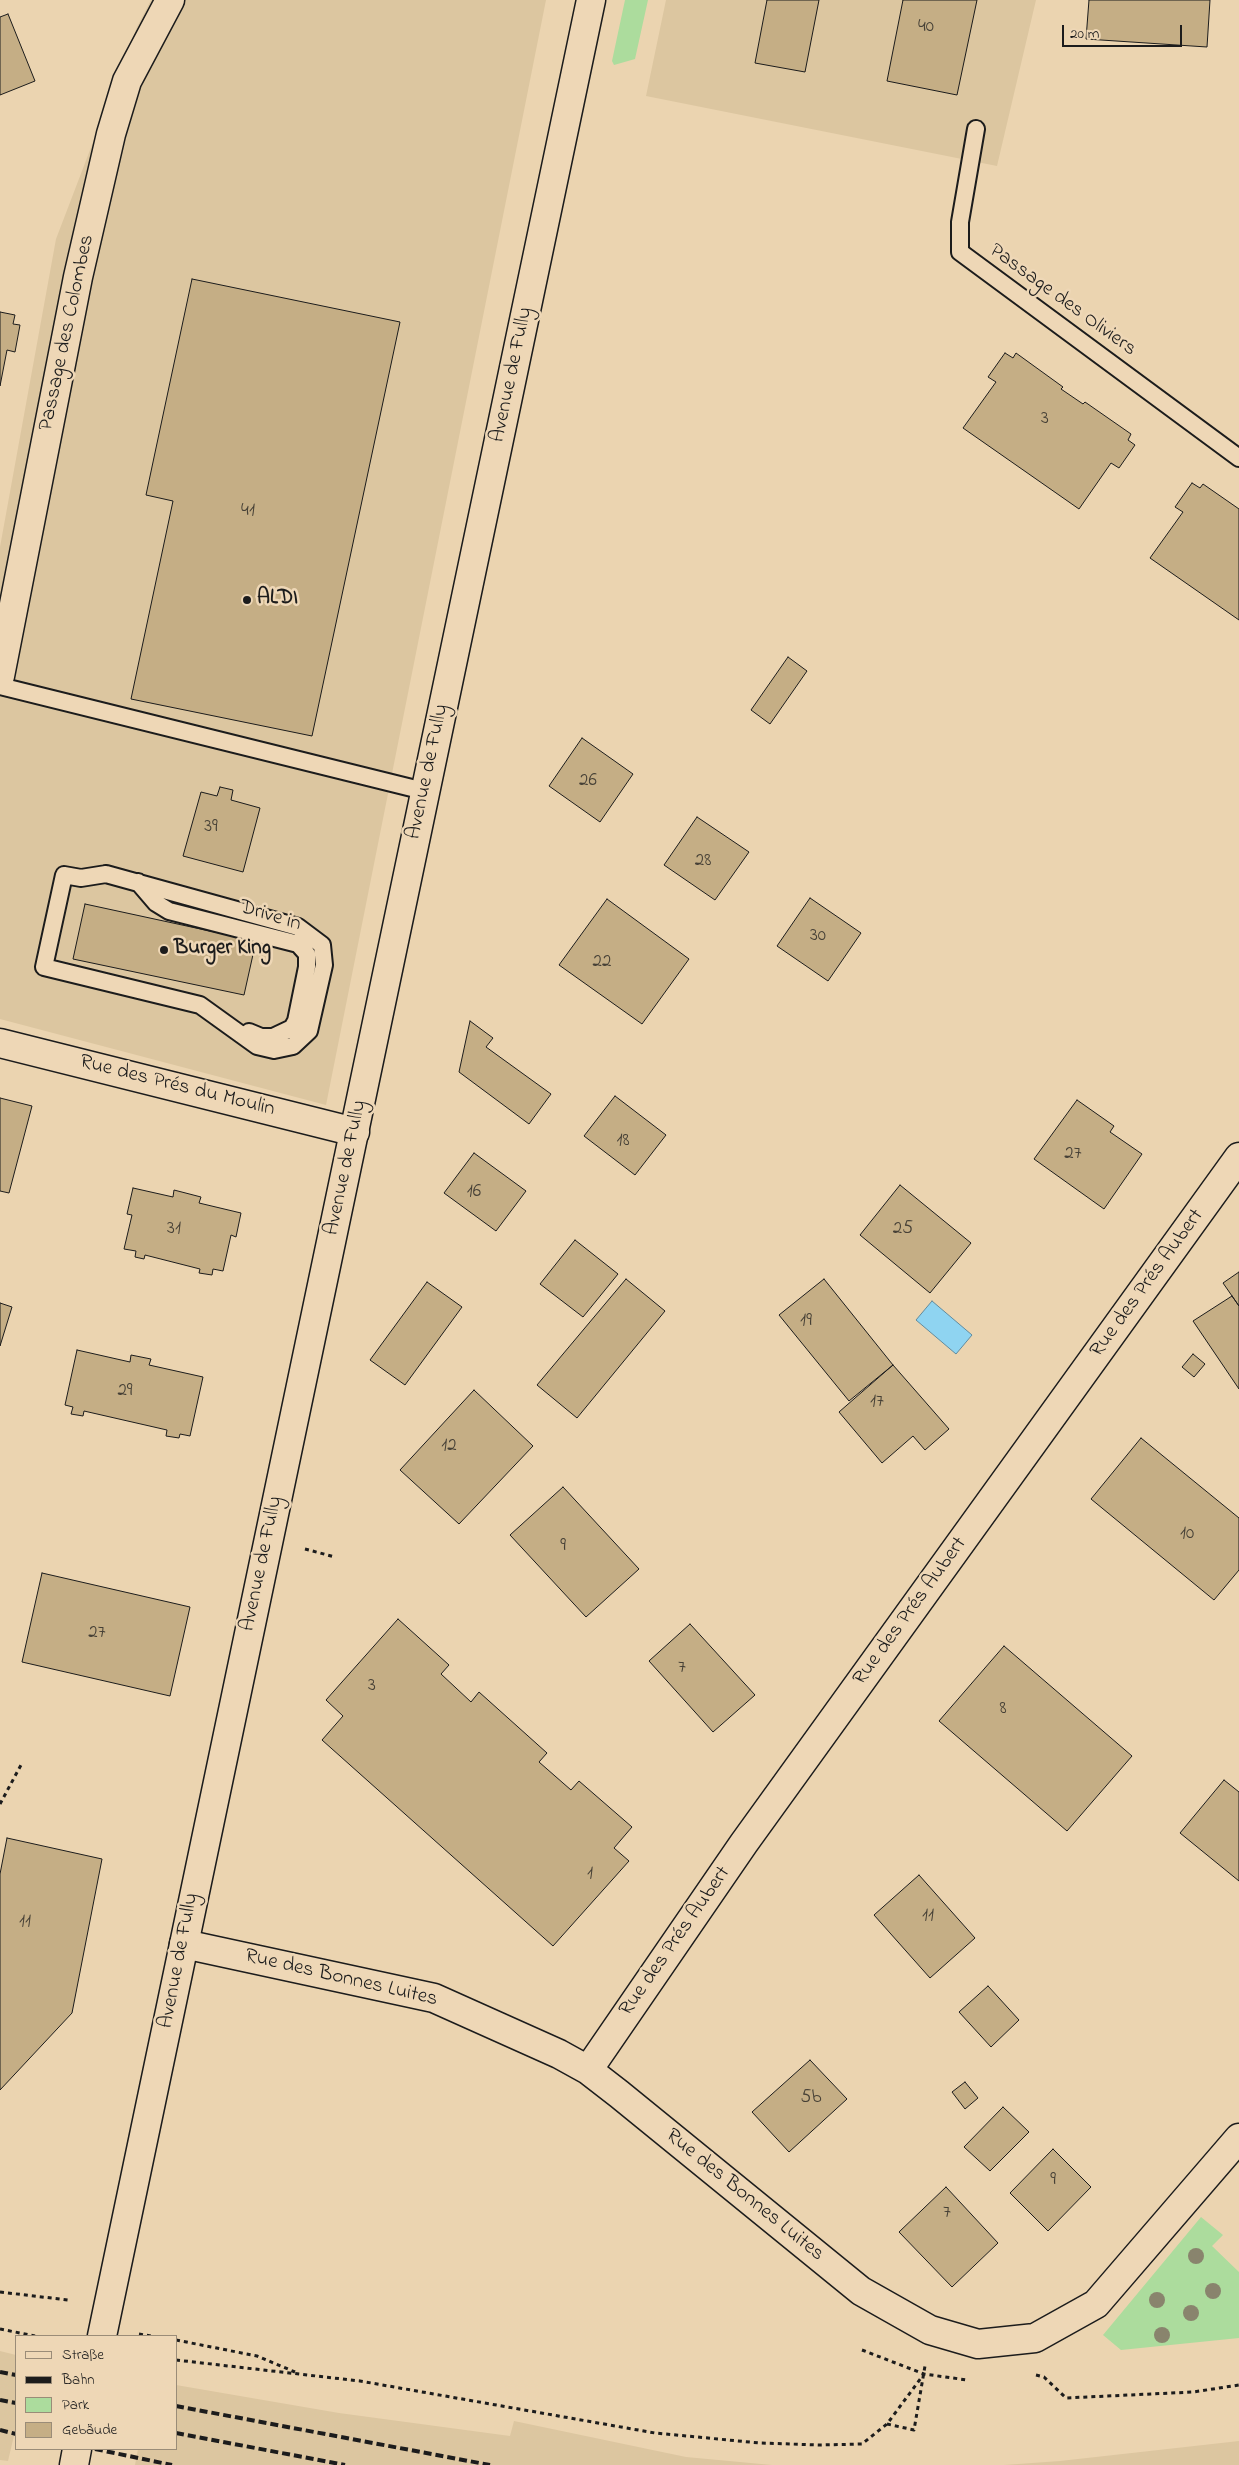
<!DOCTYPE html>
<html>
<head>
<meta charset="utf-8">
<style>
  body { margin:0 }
  #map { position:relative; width:1239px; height:2465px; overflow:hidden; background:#ebd4b0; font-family:"Indie Flower",sans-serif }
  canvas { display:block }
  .legend { position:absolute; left:15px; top:2335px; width:162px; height:115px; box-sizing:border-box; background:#eed7b6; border:1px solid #9a8c78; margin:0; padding:6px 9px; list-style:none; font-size:15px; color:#1c1c1c }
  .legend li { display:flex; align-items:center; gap:10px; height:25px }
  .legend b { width:25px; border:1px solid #9a8c78 }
  .scale { position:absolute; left:1062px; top:25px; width:120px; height:22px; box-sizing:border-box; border:2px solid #1c1c1c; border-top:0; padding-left:6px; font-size:15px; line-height:18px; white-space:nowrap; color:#1c1c1c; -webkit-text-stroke:4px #eed7b6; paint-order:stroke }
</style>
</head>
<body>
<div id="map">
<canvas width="1239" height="2465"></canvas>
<ul class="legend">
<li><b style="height:6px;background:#eed7b6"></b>Straße</li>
<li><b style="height:6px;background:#1c1c1c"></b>Bahn</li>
<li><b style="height:14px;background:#acdc9d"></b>Park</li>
<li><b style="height:14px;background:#c5ae85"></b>Gebäude</li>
</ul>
<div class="scale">20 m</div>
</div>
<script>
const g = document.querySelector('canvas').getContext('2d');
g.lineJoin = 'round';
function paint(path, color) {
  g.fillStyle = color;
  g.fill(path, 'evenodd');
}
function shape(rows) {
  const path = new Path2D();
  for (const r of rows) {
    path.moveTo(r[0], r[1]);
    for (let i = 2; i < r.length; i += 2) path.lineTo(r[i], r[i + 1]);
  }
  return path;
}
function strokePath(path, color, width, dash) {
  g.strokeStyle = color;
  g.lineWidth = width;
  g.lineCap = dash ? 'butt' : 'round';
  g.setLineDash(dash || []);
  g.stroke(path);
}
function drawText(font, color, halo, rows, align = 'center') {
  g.font = font + ' "Indie Flower",sans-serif';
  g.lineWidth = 5;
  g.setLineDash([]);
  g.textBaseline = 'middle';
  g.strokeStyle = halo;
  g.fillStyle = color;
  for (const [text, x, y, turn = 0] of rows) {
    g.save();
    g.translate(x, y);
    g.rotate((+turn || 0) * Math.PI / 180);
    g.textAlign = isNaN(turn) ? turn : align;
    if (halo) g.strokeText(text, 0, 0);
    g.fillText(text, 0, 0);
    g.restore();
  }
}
paint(shape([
  [151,0,546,0,326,1105,0,1019,0,547,56,239,137,27],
  [666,0,1036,0,997,166,646,96],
  [0,2351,16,2355,16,2427,8,2461,0,2460],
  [176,2385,339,2413,510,2436,514,2421,686,2457,772,2465,135,2465,138,2449,176,2449],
  [1239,2441,1239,2465,1004,2465,1060,2461]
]), '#dcc6a0');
paint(shape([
  [625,0,648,0,635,59,614,65,612,61],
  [1201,2217,1223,2235,1212,2246,1239,2272,1239,2338,1121,2350,1103,2335]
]), '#acdc9d');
const water = shape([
  [932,1301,972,1335,956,1354,916,1320,932,1301]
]);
paint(water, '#8fd4f1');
strokePath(water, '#618a9c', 1);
const building = shape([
  [767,0,819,0,805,72,755,63,767,0],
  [903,0,977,0,957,95,887,81,903,0],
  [1089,0,1210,0,1207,47,1086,39,1089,0],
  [8,14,35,81,0,95,0,17,8,14],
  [192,279,400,322,312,736,131,699,173,501,146,495,192,279],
  [0,312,15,315,13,324,20,325,15,352,7,350,0,386,0,312],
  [1005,353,1013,358,1016,353,1063,387,1061,389,1083,404,1085,402,1131,434,1128,440,1135,445,1119,468,1111,463,1079,509,963,428,996,382,988,377,1005,353],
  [1192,483,1200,488,1203,484,1239,509,1239,620,1150,558,1183,512,1175,507,1192,483],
  [788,657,807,671,770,724,751,710,788,657],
  [582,738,633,774,600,822,549,786,582,738],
  [220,787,233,790,231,800,260,808,243,872,183,856,201,792,217,796,220,787],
  [697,817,749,852,715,900,664,865,697,817],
  [810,898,861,933,828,981,777,946,810,898],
  [607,899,689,959,642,1024,559,965,607,899],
  [85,904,256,941,244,995,73,959,85,904],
  [470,1021,493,1038,486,1047,551,1094,529,1124,459,1072,470,1021],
  [615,1096,666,1135,635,1175,584,1136,615,1096],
  [0,1098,32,1106,9,1193,0,1191,0,1098],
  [1077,1100,1114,1126,1110,1132,1142,1154,1104,1209,1034,1159,1077,1100],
  [474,1153,526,1191,496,1231,444,1193,474,1153],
  [900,1185,971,1243,930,1293,860,1235,900,1185],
  [133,1188,173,1197,174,1190,201,1197,199,1203,241,1213,236,1237,231,1235,223,1271,213,1269,212,1275,199,1273,200,1269,145,1255,144,1259,135,1257,136,1251,124,1249,132,1215,127,1214,133,1188],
  [575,1240,618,1274,583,1317,540,1284,575,1240],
  [1239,1272,1239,1306,1223,1283,1239,1272],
  [626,1279,665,1311,577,1418,537,1385,626,1279],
  [824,1279,893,1365,849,1401,779,1315,824,1279],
  [427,1282,462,1307,405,1385,370,1360,427,1282],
  [1232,1296,1239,1306,1239,1389,1193,1321,1232,1296],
  [0,1303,12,1307,0,1346,0,1303],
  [77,1350,130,1362,131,1355,151,1359,149,1365,203,1377,190,1436,180,1434,179,1438,166,1436,167,1430,84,1411,83,1416,71,1414,73,1407,65,1405,77,1350],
  [1193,1354,1205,1364,1194,1377,1182,1367,1193,1354],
  [893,1365,949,1429,925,1450,913,1436,882,1463,839,1412,893,1365],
  [474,1390,533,1446,459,1524,400,1470,474,1390],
  [1141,1438,1239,1518,1239,1570,1214,1600,1091,1499,1141,1438],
  [563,1487,639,1569,586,1617,510,1535,563,1487],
  [42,1573,190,1607,170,1696,22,1662,42,1573],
  [398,1619,449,1665,441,1674,471,1702,479,1692,547,1753,539,1762,571,1790,579,1781,632,1827,614,1848,629,1861,553,1946,322,1740,343,1716,326,1700,398,1619],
  [690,1624,755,1695,713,1732,649,1661,690,1624],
  [1004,1646,1132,1756,1067,1831,939,1721,1004,1646],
  [1224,1780,1239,1792,1239,1881,1180,1833,1224,1780],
  [7,1838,102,1859,72,2013,0,2090,0,1874,7,1838],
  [919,1875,975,1938,930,1978,874,1915,919,1875],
  [988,1986,1019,2020,991,2047,959,2012,988,1986],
  [810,2060,847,2099,789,2152,752,2112,810,2060],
  [965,2082,978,2098,965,2109,952,2092,965,2082],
  [1003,2107,1029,2132,990,2171,964,2147,1003,2107],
  [1053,2149,1091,2187,1048,2231,1010,2193,1053,2149],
  [946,2187,998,2243,952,2287,899,2232,946,2187]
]);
paint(building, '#c5ae85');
strokePath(building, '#1c1c1c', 1);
const service = shape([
  [976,129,960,222,960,252,1239,458],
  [0,686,424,791],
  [106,874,298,927,322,945,324,965,309,1031,293,1046,274,1050,257,1046,200,1005,44,967,64,875,81,878,106,874],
  [138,882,156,903,169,911,298,944,307,954,307,967,296,1021,292,1028,273,1037,261,1037,249,1032]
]);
const minor = shape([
  [0,676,78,277,111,134,127,81,170,0],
  [0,1043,355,1132],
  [184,1944,434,1998,559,2054,588,2070,619,2094,861,2291,930,2330,978,2344,1035,2338,1096,2304,1239,2138],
  [588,2070,744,1843,1239,1157]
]);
const secondary = shape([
  [102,2336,591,0],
  [74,2465,77,2449]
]);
strokePath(service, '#1c1c1c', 20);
strokePath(minor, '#1c1c1c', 31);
strokePath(secondary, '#1c1c1c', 31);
strokePath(shape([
  [305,1549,335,1557],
  [0,1804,21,1765],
  [0,2292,68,2300],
  [0,2329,35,2336],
  [139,2334,151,2336],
  [176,2340,257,2356,295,2372],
  [862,2350,924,2374,967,2380],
  [176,2360,360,2381,655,2433,760,2443,820,2445,862,2444,887,2424,924,2374],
  [1036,2375,1044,2377,1066,2398,1193,2392,1239,2385],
  [887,2424,914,2430,925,2366]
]), '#1c1c1c', 3, [4, 4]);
strokePath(service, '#eed7b6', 16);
strokePath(minor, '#eed7b6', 28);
strokePath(secondary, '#eed7b6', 28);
strokePath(shape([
  [0,2372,16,2375],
  [0,2400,16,2403],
  [176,2406,490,2465],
  [0,2430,16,2434],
  [176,2433,345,2465],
  [95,2449,172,2465]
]), '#1c1c1c', 4, [8, 4]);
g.fillStyle = '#89846d';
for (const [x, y] of [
  [1196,2256],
  [1213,2291],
  [1157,2300],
  [1191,2313],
  [1162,2335]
]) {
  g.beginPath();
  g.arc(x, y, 8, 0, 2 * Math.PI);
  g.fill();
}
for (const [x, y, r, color] of [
  [247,600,5,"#1c1c1c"],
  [164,950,5,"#1c1c1c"]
]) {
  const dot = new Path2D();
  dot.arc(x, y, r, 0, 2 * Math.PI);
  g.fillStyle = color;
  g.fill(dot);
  strokePath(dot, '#eed7b6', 2);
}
drawText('19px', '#464036', null, [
  ["40",926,28],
  ["3",1045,420],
  ["41",248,512],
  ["26",588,782],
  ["39",211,828],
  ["28",703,862],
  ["30",818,937],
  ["22",602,963],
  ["18",623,1142],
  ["27",1073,1155],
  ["16",474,1193],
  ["31",174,1230],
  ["25",903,1230],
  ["19",806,1322],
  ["29",125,1392],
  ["17",877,1403],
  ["12",449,1447],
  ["10",1187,1535],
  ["9",563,1547],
  ["27",97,1634],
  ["7",682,1669],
  ["3",372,1687],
  ["8",1003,1710],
  ["1",590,1875],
  ["11",928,1917],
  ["11",25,1923],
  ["5b",811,2099],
  ["9",1053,2181],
  ["7",947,2214]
]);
drawText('21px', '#1c1c1c', '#eed7b6', [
  ["Passage des Oliviers",1062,301,36],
  ["Passage des Colombes",68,333,-78],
  ["Avenue de Fully",513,375,-78],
  ["Avenue de Fully",429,772,-78],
  ["Drive in",270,917,17],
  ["Rue des Prés du Moulin",177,1087,14],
  ["Avenue de Fully",347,1168,-78],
  ["Rue des Prés Aubert",1148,1284,-54],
  ["Avenue de Fully",263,1564,-78],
  ["Rue des Prés Aubert",911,1612,-54],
  ["Rue des Prés Aubert",676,1942,-55],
  ["Avenue de Fully",180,1961,-79],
  ["Rue des Bonnes Luites",341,1979,13],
  ["Rue des Bonnes Luites",744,2196,39]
]);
drawText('bold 21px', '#1c1c1c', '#eed7b6', [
  ["ALDI",257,600],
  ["Burger King",174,950]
], 'left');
</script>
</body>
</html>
